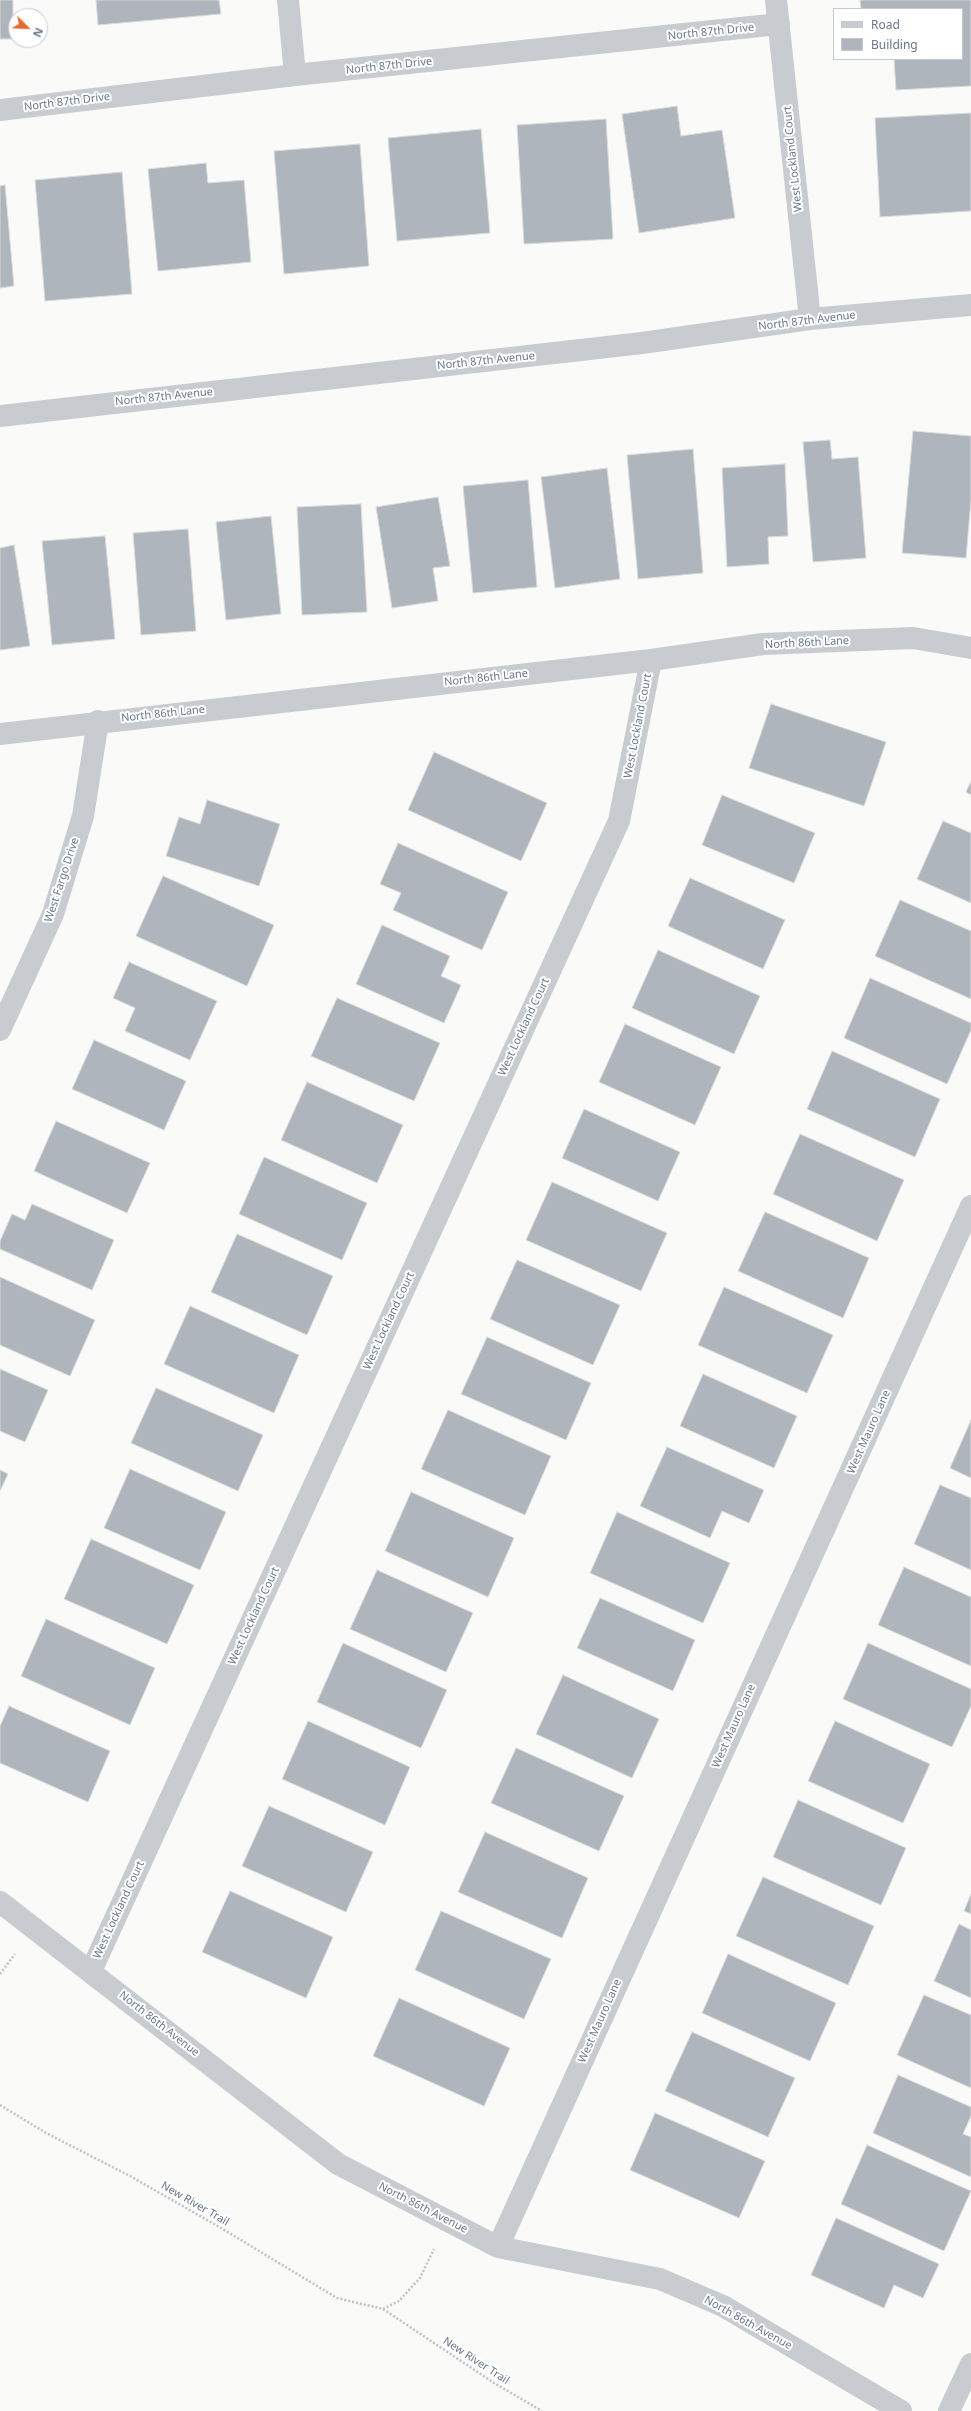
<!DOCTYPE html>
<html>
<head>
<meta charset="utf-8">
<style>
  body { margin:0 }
  #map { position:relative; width:971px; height:2411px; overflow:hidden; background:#fafaf8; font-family:"Noto Sans",sans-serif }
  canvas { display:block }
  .legend { position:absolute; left:833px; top:8px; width:130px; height:52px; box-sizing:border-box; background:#fff; border:1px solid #c3c9d0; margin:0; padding:5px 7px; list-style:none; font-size:12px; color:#687789 }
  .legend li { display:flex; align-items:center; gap:8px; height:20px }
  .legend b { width:20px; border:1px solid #c3c9d0 }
  .north { position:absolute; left:8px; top:8px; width:40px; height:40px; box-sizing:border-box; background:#fff; border:1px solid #c3c9d0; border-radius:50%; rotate:114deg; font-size:11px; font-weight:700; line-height:16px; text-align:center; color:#687789 }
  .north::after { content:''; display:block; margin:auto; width:14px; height:18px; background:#e7692b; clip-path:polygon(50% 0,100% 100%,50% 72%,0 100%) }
</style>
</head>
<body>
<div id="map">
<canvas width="971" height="2411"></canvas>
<ul class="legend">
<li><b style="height:5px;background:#c8cbcf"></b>Road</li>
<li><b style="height:11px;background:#aeb5bd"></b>Building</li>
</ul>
<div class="north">N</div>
</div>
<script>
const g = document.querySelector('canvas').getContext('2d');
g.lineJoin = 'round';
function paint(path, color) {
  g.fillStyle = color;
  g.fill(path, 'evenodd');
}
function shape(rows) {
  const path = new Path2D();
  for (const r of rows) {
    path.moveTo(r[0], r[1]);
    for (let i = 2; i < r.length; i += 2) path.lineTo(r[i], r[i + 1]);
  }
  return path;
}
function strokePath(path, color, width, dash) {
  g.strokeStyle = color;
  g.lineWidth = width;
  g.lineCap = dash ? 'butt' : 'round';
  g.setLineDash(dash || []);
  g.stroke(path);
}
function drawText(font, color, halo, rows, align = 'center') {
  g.font = font + ' "Noto Sans",sans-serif';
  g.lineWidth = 4;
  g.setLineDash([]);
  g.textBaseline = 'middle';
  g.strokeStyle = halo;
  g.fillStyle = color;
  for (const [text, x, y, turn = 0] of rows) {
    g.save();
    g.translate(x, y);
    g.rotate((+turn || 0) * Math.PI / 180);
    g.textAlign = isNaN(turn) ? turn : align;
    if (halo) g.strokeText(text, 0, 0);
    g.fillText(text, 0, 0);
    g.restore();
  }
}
const building = shape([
  [0,0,13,0,13,39,0,39,0,0],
  [96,0,219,0,221,14,98,25,96,0],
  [860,0,971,0,971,86,896,90,894,59,962,59,962,9,861,9,860,0],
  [677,106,681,136,722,130,735,218,639,233,622,114,677,106],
  [971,113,971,211,880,217,875,118,971,113],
  [606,119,613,239,524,244,517,125,606,119],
  [481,129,490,233,397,241,388,138,481,129],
  [360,144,369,266,284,274,274,151,360,144],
  [206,163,208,183,244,180,251,262,158,271,148,169,206,163],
  [122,172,132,294,45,301,35,180,122,172],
  [5,185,14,286,0,288,0,186,5,185],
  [913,431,971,436,971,500,966,558,902,553,913,431],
  [830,440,832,459,858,457,866,558,813,562,803,442,830,440],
  [693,449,703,573,638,579,627,455,693,449],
  [785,464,788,536,768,537,769,564,727,567,722,468,785,464],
  [607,468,620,579,555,588,541,477,607,468],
  [528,480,537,587,473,593,463,486,528,480],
  [438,497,450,566,433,568,438,601,392,608,376,507,438,497],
  [361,504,367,612,302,615,297,507,361,504],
  [271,516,281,614,226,620,216,522,271,516],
  [188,529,196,631,141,635,133,533,188,529],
  [105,536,115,639,52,645,42,541,105,536],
  [14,545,30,646,0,650,0,548,14,545],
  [771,704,886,742,864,806,749,768,771,704],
  [434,752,547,803,521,861,408,810,434,752],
  [971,781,971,795,966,792,971,781],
  [722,795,815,833,794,883,702,845,722,795],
  [207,800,280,824,259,886,166,856,179,817,200,824,207,800],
  [943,821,971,833,971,903,917,879,943,821],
  [398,843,508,892,482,950,393,910,401,893,380,884,398,843],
  [163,876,274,925,247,986,136,936,163,876],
  [690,878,785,920,763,969,668,926,690,878],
  [900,900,971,931,971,999,875,956,900,900],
  [382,925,450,956,441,976,461,985,444,1023,356,984,382,925],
  [658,950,760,996,734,1054,632,1008,658,950],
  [129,962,217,1001,190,1060,125,1031,135,1008,113,998,129,962],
  [870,978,971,1023,971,1030,947,1084,844,1038,870,978],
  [337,998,440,1043,414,1101,311,1056,337,998],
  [625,1024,721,1067,695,1125,599,1082,625,1024],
  [94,1040,186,1081,164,1130,72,1089,94,1040],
  [832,1051,940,1099,915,1157,807,1109,832,1051],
  [307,1082,403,1125,377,1183,281,1140,307,1082],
  [584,1109,680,1152,658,1201,562,1158,584,1109],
  [56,1121,150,1163,127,1213,34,1171,56,1121],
  [800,1134,904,1180,877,1241,773,1194,800,1134],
  [264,1157,367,1203,342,1260,239,1214,264,1157],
  [552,1182,667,1233,641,1291,526,1240,552,1182],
  [32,1204,114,1240,92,1290,0,1249,0,1241,12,1214,25,1220,32,1204],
  [765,1212,869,1258,843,1318,738,1271,765,1212],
  [237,1234,333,1276,307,1335,211,1292,237,1234],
  [517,1260,620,1305,593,1365,490,1319,517,1260],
  [0,1277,95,1320,70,1376,0,1345,0,1277],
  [724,1287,833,1335,807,1393,698,1345,724,1287],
  [190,1306,299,1355,274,1413,164,1364,190,1306],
  [487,1337,591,1383,566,1440,461,1394,487,1337],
  [0,1369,48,1390,25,1442,0,1431,0,1369],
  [703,1374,797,1416,774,1468,680,1426,703,1374],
  [156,1388,263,1435,238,1491,131,1443,156,1388],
  [448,1410,551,1456,525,1515,421,1469,448,1410],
  [971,1420,971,1478,950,1468,971,1420],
  [667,1447,764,1490,749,1523,722,1511,710,1538,640,1506,667,1447],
  [130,1469,226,1512,200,1570,104,1528,130,1469],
  [0,1470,8,1474,0,1491,0,1470],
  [940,1485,971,1498,971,1570,914,1544,940,1485],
  [411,1492,514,1538,488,1597,385,1551,411,1492],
  [617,1512,730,1563,703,1623,590,1573,617,1512],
  [91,1539,194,1585,167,1644,64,1599,91,1539],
  [904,1567,971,1597,971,1666,878,1625,904,1567],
  [377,1570,473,1613,446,1672,350,1629,377,1570],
  [600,1598,695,1640,673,1691,577,1648,600,1598],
  [46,1619,155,1668,130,1725,21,1676,46,1619],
  [343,1643,447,1690,421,1748,317,1702,343,1643],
  [868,1643,971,1689,971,1706,952,1747,843,1699,868,1643],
  [563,1675,659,1719,632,1778,536,1734,563,1675],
  [9,1706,110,1751,88,1802,0,1763,0,1726,9,1706],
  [308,1721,410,1767,385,1825,282,1779,308,1721],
  [835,1721,930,1764,903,1823,808,1781,835,1721],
  [516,1748,624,1796,599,1851,491,1803,516,1748],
  [798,1800,906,1848,881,1905,773,1857,798,1800],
  [269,1806,373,1852,346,1912,242,1866,269,1806],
  [485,1832,588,1878,562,1938,458,1892,485,1832],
  [763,1877,874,1926,848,1985,736,1936,763,1877],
  [230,1891,333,1937,306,1998,202,1952,230,1891],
  [971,1894,971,1914,964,1911,971,1894],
  [441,1911,551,1959,524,2019,415,1970,441,1911],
  [959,1924,971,1930,971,1998,934,1981,959,1924],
  [728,1954,836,2003,810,2061,702,2013,728,1954],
  [924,1995,971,2015,971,2088,897,2055,924,1995],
  [399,1998,510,2048,484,2106,373,2056,399,1998],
  [692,2032,795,2078,768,2137,665,2091,692,2032],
  [898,2075,971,2107,971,2116,963,2134,971,2137,971,2177,873,2133,898,2075],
  [655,2113,765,2161,739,2218,630,2170,655,2113],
  [867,2145,971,2191,944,2251,841,2204,867,2145],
  [836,2218,939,2264,923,2298,894,2285,884,2308,811,2275,836,2218]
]);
paint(building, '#aeb5bd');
strokePath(building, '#dcdcda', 1);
strokePath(shape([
  [0,1974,15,1954],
  [0,2105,46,2133,130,2176,221,2228,337,2298,383,2309,494,2383,542,2411],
  [383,2309,399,2301,420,2278,434,2249]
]), '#bfc2c5', 2.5, [2, 2]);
strokePath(shape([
  [288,0,295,75],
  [776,0,810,319],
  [0,110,295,75,779,24],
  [0,416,642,343,810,319,971,305],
  [0,734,651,660,763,644,913,638,971,648],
  [0,1030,53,914,83,816,98,721],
  [0,1902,338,2164,498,2247,660,2279,723,2306,901,2411],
  [91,1971,619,821,651,660],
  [498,2247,971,1206],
  [949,2411,971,2364]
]), '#c8cbcf', 22);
drawText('11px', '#687789', '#fff', [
  ["North 87th Drive",711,32,-6],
  ["North 87th Drive",389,66,-6],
  ["North 87th Drive",67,102,-7],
  ["West Lockland Court",793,159,-96],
  ["North 87th Avenue",807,321,-7],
  ["North 87th Avenue",486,361,-6],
  ["North 87th Avenue",164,397,-6],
  ["North 86th Lane",807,643,-3],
  ["North 86th Lane",486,678,-6],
  ["North 86th Lane",163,714,-6],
  ["West Lockland Court",638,726,-79],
  ["West Fargo Drive",62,880,-72],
  ["West Lockland Court",524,1027,-65],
  ["West Lockland Court",389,1321,-65],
  ["West Mauro Lane",869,1432,-66],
  ["West Lockland Court",254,1616,-65],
  ["West Mauro Lane",734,1726,-66],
  ["West Lockland Court",119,1910,-65],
  ["West Mauro Lane",600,2021,-66],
  ["North 86th Avenue",159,2024,38],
  ["New River Trail",195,2204,30],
  ["North 86th Avenue",423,2208,27],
  ["North 86th Avenue",748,2323,29],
  ["New River Trail",476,2361,33]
]);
</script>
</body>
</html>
